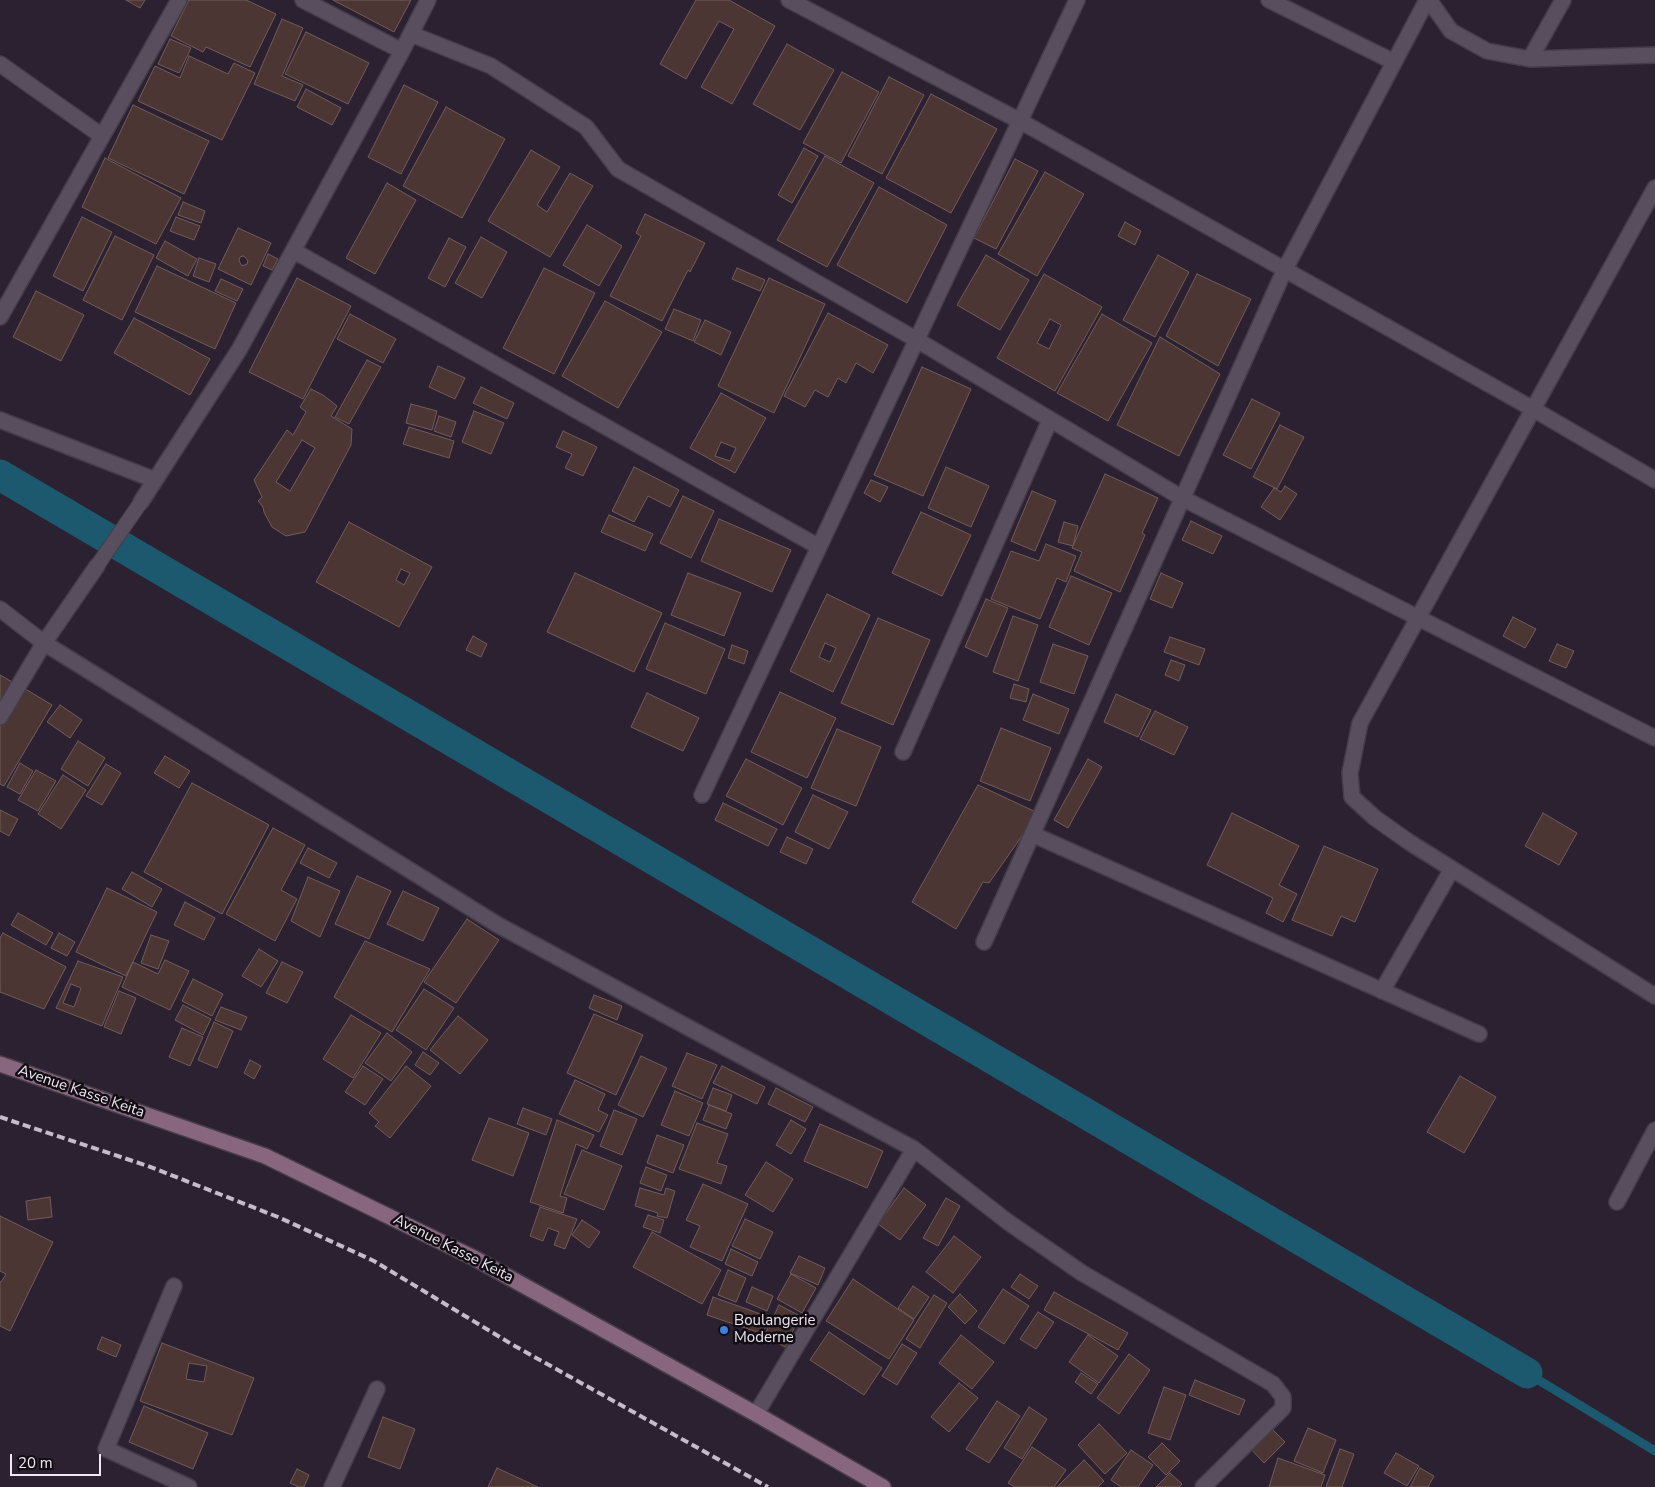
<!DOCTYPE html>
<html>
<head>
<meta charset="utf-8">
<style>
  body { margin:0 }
  #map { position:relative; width:1655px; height:1487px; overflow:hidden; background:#2b2130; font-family:"Nunito Sans",sans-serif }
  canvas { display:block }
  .scale { position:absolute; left:10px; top:1454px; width:91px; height:22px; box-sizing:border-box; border:2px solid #efe8f3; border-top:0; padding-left:6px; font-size:15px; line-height:18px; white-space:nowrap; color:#efe8f3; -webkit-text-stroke:4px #110d13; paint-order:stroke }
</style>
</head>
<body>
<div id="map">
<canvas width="1655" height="1487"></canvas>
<div class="scale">20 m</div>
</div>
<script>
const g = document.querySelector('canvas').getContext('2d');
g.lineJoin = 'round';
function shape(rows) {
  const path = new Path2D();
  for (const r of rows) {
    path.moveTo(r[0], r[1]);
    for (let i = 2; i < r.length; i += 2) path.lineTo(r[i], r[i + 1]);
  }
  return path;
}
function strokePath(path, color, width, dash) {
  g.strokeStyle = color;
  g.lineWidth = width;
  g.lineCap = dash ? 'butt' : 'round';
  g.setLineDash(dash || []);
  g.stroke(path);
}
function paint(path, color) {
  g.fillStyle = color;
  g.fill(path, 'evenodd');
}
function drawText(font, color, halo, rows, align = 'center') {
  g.font = font + ' "Nunito Sans",sans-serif';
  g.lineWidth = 5;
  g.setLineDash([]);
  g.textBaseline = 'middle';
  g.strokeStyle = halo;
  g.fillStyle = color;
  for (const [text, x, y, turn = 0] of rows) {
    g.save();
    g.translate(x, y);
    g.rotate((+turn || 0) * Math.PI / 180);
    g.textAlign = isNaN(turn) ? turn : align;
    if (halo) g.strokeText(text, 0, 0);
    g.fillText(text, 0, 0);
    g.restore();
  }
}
strokePath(shape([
  [1527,1373,1655,1451]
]), '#1c586e', 9);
strokePath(shape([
  [0,475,1527,1373]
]), '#1c586e', 31);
const building = shape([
  [126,0,145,0,140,8,126,0],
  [189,0,246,0,276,14,250,67,206,47,203,52,171,36,189,0],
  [333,0,411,0,394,32,333,0],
  [696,0,729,0,775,26,732,104,701,87,734,29,719,21,686,79,660,64,696,0],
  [282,19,303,28,282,76,303,85,295,101,254,84,282,19],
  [306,32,369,63,348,104,285,74,306,32],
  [170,39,191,48,179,73,158,64,170,39],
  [787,44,834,70,800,130,753,104,787,44],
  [189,56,228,74,234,63,255,73,222,140,138,101,155,66,180,78,189,56],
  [842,72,879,92,841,163,803,143,842,72],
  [889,77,924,95,882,174,848,156,889,77],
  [404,85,438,102,401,174,368,157,404,85],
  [306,89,341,108,332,125,297,107,306,89],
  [931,94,997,129,951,213,886,178,931,94],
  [133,105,209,141,184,194,108,158,133,105],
  [446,107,505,139,462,218,403,186,446,107],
  [804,148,818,156,792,203,778,195,804,148],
  [531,150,560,167,537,205,547,212,570,173,593,186,550,257,488,221,531,150],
  [825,156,874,183,827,267,777,240,825,156],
  [105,158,181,198,156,244,82,207,105,158],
  [1015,159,1038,171,996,249,974,238,1015,159],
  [1045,172,1084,194,1037,276,998,254,1045,172],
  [387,183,416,200,375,274,346,258,387,183],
  [879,187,947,225,907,303,837,265,879,187],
  [183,202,205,211,201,223,178,215,183,202],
  [645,214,705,243,690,272,688,270,662,321,610,296,641,236,636,233,645,214],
  [82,217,112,232,83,291,53,276,82,217],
  [176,217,200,226,194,240,170,231,176,217],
  [1125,222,1141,231,1135,245,1118,236,1125,222],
  [587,225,622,246,599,286,563,265,587,225],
  [238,228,271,243,251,285,218,269,238,228],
  [243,256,245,257,248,261,247,264,242,266,239,261,240,257,243,256],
  [115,236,154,255,122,320,83,300,115,236],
  [481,237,507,252,482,298,455,283,481,237],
  [449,238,466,247,445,287,428,278,449,238],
  [165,241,197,259,188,276,156,258,165,241],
  [268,254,278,259,272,270,263,266,268,254],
  [986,255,1029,280,1000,330,957,305,986,255],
  [1158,255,1189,272,1155,337,1123,320,1158,255],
  [199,258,216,264,209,282,193,276,199,258],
  [157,266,236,303,215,349,135,312,157,266],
  [544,268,595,293,554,374,503,348,544,268],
  [737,268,765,280,760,291,732,279,737,268],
  [1044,274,1102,307,1055,391,997,358,1044,274],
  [1050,319,1061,325,1049,349,1037,343,1050,319],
  [1197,274,1251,299,1218,366,1166,336,1197,274],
  [297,278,351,306,303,399,249,372,297,278],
  [769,278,825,304,774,413,718,386,769,278],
  [221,279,243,289,237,301,215,291,221,279],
  [36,291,84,315,61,361,13,337,36,291],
  [605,301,662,332,618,408,562,376,605,301],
  [674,309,701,320,693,341,665,329,674,309],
  [828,313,888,345,873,373,856,363,846,383,838,378,828,397,815,390,805,407,784,396,828,313],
  [350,314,396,339,383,363,337,339,350,314],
  [1102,314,1152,343,1108,421,1057,393,1102,314],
  [134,318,210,359,190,395,114,353,134,318],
  [705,320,731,332,721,355,694,342,705,320],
  [1160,337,1220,374,1179,456,1117,425,1160,337],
  [367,360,381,367,349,424,335,417,367,360],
  [438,366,465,378,455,399,429,387,438,366],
  [922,367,971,389,923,496,874,475,922,367],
  [481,387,514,403,507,419,473,403,481,387],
  [311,389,323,395,337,406,331,416,352,429,351,445,305,532,286,536,272,527,264,512,263,507,258,501,262,497,254,480,287,430,293,435,306,412,300,407,311,389],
  [302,440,315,448,290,491,276,482,302,440],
  [721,393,766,418,735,473,690,448,721,393],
  [721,442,736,448,730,461,715,456,721,442],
  [1252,399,1280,413,1251,469,1223,455,1252,399],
  [411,404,437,411,432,430,406,423,411,404],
  [474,411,504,423,491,454,462,442,474,411],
  [439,416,456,422,451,437,434,431,439,416],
  [1280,425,1304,437,1277,489,1253,477,1280,425],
  [409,427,454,441,449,458,403,444,409,427],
  [563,431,597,447,583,476,565,468,572,454,556,447,563,431],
  [634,467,679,490,670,507,648,496,634,522,612,511,634,467],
  [946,467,989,486,971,527,928,508,946,467],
  [1105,474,1158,498,1142,533,1145,535,1120,592,1074,571,1082,552,1072,548,1105,474],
  [871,480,888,487,880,502,864,493,871,480],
  [1285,486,1297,494,1280,520,1261,507,1274,488,1281,492,1285,486],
  [1032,491,1056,501,1035,551,1011,541,1032,491],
  [683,496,714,511,691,558,660,543,683,496],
  [921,512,971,535,942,596,892,573,921,512],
  [609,515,653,534,645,551,601,532,609,515],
  [719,519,791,550,772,592,701,561,719,519],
  [1191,521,1222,536,1213,554,1182,540,1191,521],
  [349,522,432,567,399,627,316,582,349,522],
  [401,569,410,573,404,585,396,580,401,569],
  [1064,522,1078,526,1073,546,1058,542,1064,522],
  [1046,544,1076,556,1066,582,1057,578,1040,619,991,599,1011,551,1039,561,1046,544],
  [575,573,662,613,634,672,547,632,575,573],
  [688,573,741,593,724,636,671,615,688,573],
  [1161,573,1183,583,1172,608,1150,599,1161,573],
  [1071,576,1112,593,1089,645,1049,627,1071,576],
  [827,594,870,615,833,692,790,671,827,594],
  [825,643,836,648,830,662,819,657,825,643],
  [986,599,1008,608,987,657,965,647,986,599],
  [1013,616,1038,625,1018,681,993,672,1013,616],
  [1513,617,1536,629,1525,648,1503,636,1513,617],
  [878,618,930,640,893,725,841,703,878,618],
  [665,623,725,649,706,694,646,669,665,623],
  [473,636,487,644,481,657,466,650,473,636],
  [1170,637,1205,649,1199,665,1164,652,1170,637],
  [1053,644,1088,656,1074,694,1040,682,1053,644],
  [1557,644,1574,651,1566,668,1549,661,1557,644],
  [732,645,748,651,744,664,728,658,732,645],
  [1171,660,1185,665,1179,681,1165,675,1171,660],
  [0,675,14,683,0,708,0,675],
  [1014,684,1029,689,1026,702,1010,698,1014,684],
  [22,687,52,705,4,786,0,784,0,724,22,687],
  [780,692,836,718,807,778,751,752,780,692],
  [647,693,699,718,683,751,631,727,647,693],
  [1033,694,1069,709,1059,734,1023,720,1033,694],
  [1116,694,1151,710,1138,737,1104,722,1116,694],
  [60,705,82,720,70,738,47,722,60,705],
  [1155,711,1188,727,1174,755,1140,739,1155,711],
  [1001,728,1051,748,1030,801,980,781,1001,728],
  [837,729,881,747,856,806,811,788,837,729],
  [78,741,105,758,88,786,61,769,78,741],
  [165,756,190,771,179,788,154,773,165,756],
  [746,759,802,788,783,825,726,796,746,759],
  [1088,759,1102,767,1068,828,1054,820,1088,759],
  [20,763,33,771,20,794,7,787,20,763],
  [106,764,121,773,102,805,86,796,106,764],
  [36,770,56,781,38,811,18,800,36,770],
  [63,775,86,790,61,829,38,814,63,775],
  [192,783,269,825,222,914,144,872,192,783],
  [978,785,1038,813,989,883,983,882,956,929,912,902,978,785],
  [813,795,848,812,829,849,795,832,813,795],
  [723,803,777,829,768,846,715,820,723,803],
  [0,810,18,819,9,836,0,831,0,810],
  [1232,813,1299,846,1279,885,1297,894,1283,922,1266,913,1273,898,1207,865,1232,813],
  [1543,813,1577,833,1559,865,1525,846,1543,813],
  [273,828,305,845,281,890,297,899,275,941,226,914,273,828],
  [787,837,813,849,806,864,780,852,787,837],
  [1324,846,1378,869,1355,922,1341,916,1332,936,1292,920,1324,846],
  [308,848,337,863,329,878,300,863,308,848],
  [132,872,162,889,152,907,122,889,132,872],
  [357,876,391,891,369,939,335,924,357,876],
  [308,877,340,891,320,937,291,921,308,877],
  [107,888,157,912,126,976,76,952,107,888],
  [403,891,439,908,423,941,387,924,403,891],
  [185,902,215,918,204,940,174,925,185,902],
  [18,913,53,933,46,945,11,925,18,913],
  [467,919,499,940,456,1003,424,982,467,919],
  [3,933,66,967,44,1009,0,992,0,938,3,933],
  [59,933,75,942,67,956,51,948,59,933],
  [151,935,169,941,158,969,141,963,151,935],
  [365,941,430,969,392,1032,334,997,365,941],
  [259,949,278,961,261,987,242,976,259,949],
  [165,960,189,971,170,1010,122,987,133,962,158,974,165,960],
  [78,961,123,977,102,1026,56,1008,78,961],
  [71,984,81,988,74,1007,63,1003,71,984],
  [282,962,303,972,287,1003,266,993,282,962],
  [193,979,223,994,212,1016,182,1001,193,979],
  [424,989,454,1008,426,1050,396,1030,424,989],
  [119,991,136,998,121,1034,104,1027,119,991],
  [594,995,622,1006,617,1020,589,1008,594,995],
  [183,1005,211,1019,203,1035,175,1020,183,1005],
  [221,1007,247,1017,241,1030,215,1020,221,1007],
  [594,1014,643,1035,616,1095,567,1073,594,1014],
  [351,1015,381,1033,353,1078,323,1059,351,1015],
  [458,1016,488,1040,460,1074,430,1050,458,1016],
  [214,1022,233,1031,217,1068,198,1060,214,1022],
  [182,1028,203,1037,190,1066,169,1057,182,1028],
  [387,1033,412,1052,391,1081,365,1063,387,1033],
  [423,1052,439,1063,430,1075,415,1065,423,1052],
  [687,1053,717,1065,702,1099,672,1086,687,1053],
  [641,1056,667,1068,643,1117,618,1105,641,1056],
  [250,1060,261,1066,254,1079,244,1073,250,1060],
  [363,1066,383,1079,365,1105,345,1092,363,1066],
  [406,1066,431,1086,390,1138,375,1126,379,1122,369,1113,406,1066],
  [722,1066,765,1087,757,1104,713,1083,722,1066],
  [1460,1076,1496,1097,1464,1153,1427,1132,1460,1076],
  [575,1080,605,1094,598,1110,608,1115,599,1132,559,1114,575,1080],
  [713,1088,732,1095,726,1111,707,1104,713,1088],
  [776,1088,813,1107,805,1122,768,1104,776,1088],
  [675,1091,703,1103,689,1136,661,1125,675,1091],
  [709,1105,732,1114,726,1129,703,1120,709,1105],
  [523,1108,552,1119,546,1135,517,1124,523,1108],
  [614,1110,637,1119,622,1155,600,1146,614,1110],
  [489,1118,529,1133,513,1176,472,1160,489,1118],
  [557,1120,594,1135,587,1149,576,1144,560,1196,567,1198,563,1213,530,1202,557,1120],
  [791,1120,806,1129,791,1154,776,1145,791,1120],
  [697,1123,728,1134,717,1163,727,1166,721,1184,679,1169,697,1123],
  [820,1124,883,1151,867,1188,804,1161,820,1124],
  [657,1135,684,1145,673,1173,647,1163,657,1135],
  [582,1150,622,1166,604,1210,564,1194,582,1150],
  [766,1162,793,1179,773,1212,745,1195,766,1162],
  [646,1167,667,1175,661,1191,640,1183,646,1167],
  [703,1184,748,1204,722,1261,690,1247,700,1226,686,1220,703,1184],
  [640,1188,664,1195,666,1188,675,1191,667,1218,657,1216,658,1213,635,1206,640,1188],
  [904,1188,926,1205,900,1240,878,1224,904,1188],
  [50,1197,52,1217,28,1220,26,1201,50,1197],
  [946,1198,960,1206,938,1246,923,1238,946,1198],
  [540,1207,577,1219,565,1249,554,1245,559,1232,548,1228,543,1241,530,1236,540,1207],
  [648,1215,664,1220,660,1233,643,1227,648,1215],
  [0,1216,53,1242,10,1331,0,1326,0,1282,1,1282,6,1274,0,1271,0,1216],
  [745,1219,773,1232,760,1259,732,1246,745,1219],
  [582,1220,600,1232,589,1248,572,1235,582,1220],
  [652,1232,721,1270,702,1304,633,1267,652,1232],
  [954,1236,981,1257,953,1293,926,1272,954,1236],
  [731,1249,758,1262,752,1276,725,1264,731,1249],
  [799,1256,825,1268,818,1285,790,1273,799,1256],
  [728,1270,746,1278,736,1302,718,1295,728,1270],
  [791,1274,816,1288,802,1313,777,1299,791,1274],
  [1020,1274,1038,1286,1029,1299,1011,1287,1020,1274],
  [853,1279,914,1320,889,1359,826,1321,853,1279],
  [913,1286,929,1297,914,1319,898,1308,913,1286],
  [752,1287,773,1296,767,1311,746,1302,752,1287],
  [1003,1289,1029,1306,1004,1344,978,1327,1003,1289],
  [1054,1292,1128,1333,1118,1350,1044,1310,1054,1292],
  [960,1294,977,1311,965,1324,948,1307,960,1294],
  [934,1295,947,1303,920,1348,906,1339,934,1295],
  [713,1297,769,1317,763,1334,707,1315,713,1297],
  [779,1305,800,1316,785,1347,764,1336,779,1305],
  [1038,1312,1054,1322,1036,1349,1020,1339,1038,1312],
  [829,1332,882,1368,864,1395,810,1360,829,1332],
  [961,1335,994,1362,972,1389,939,1363,961,1335],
  [1088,1335,1118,1356,1099,1383,1069,1362,1088,1335],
  [102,1337,121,1345,116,1357,97,1349,102,1337],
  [162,1343,254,1378,232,1435,140,1401,162,1343],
  [189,1363,207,1366,204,1382,186,1379,189,1363],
  [902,1344,917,1353,897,1385,882,1376,902,1344],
  [1129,1354,1150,1370,1119,1414,1097,1398,1129,1354],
  [1081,1373,1098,1384,1091,1394,1075,1382,1081,1373],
  [1195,1380,1245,1400,1239,1415,1189,1395,1195,1380],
  [959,1383,978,1398,949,1432,931,1417,959,1383],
  [1164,1387,1186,1395,1170,1440,1148,1433,1164,1387],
  [997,1401,1020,1416,989,1463,966,1449,997,1401],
  [144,1406,208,1433,193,1469,129,1442,144,1406],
  [1029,1407,1047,1419,1022,1459,1004,1448,1029,1407],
  [383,1417,415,1429,400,1469,368,1457,383,1417],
  [1099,1424,1127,1453,1105,1474,1078,1445,1099,1424],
  [1270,1427,1285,1442,1264,1463,1249,1447,1270,1427],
  [1308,1428,1336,1440,1323,1473,1294,1461,1308,1428],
  [1162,1443,1180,1461,1166,1475,1148,1457,1162,1443],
  [1032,1447,1066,1470,1054,1487,1015,1487,1008,1483,1032,1447],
  [1340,1449,1354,1454,1342,1487,1326,1487,1340,1449],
  [1131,1450,1153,1465,1138,1487,1121,1487,1111,1480,1131,1450],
  [1396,1453,1419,1466,1407,1486,1384,1473,1396,1453],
  [1278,1458,1325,1475,1321,1487,1269,1487,1278,1458],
  [1084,1460,1104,1481,1098,1487,1057,1487,1084,1460],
  [497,1468,538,1487,488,1487,497,1468],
  [1420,1468,1434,1476,1428,1487,1410,1487,1420,1468],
  [297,1469,309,1475,304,1487,299,1487,290,1483,297,1469],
  [1170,1473,1182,1484,1179,1487,1156,1487,1170,1473]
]);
paint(building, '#4b3634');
strokePath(building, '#735c5b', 1);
const lane = shape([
  [97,566,141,502]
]);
const street = shape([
  [303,0,402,51],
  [789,0,1020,121,1533,409,1655,480],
  [1269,0,1394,62],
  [1429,0,1451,31,1487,51,1530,59,1655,55],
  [411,34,491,66,586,127,618,169,917,340,1182,498,1655,738],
  [1530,59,1563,0],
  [0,64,102,136],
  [1655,188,1360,723,1350,773,1352,797,1375,818,1409,842,1655,996],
  [294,251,819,547],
  [0,317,179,0],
  [0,420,155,480],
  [141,502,239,350,402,51,428,0],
  [0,609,44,643,498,925,914,1149,1008,1222,1082,1273,1273,1384,1283,1397,1283,1408,1203,1487],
  [0,717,44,643,97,566],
  [903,752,1050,420],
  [702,795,1077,0],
  [1032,834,1479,1034],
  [984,942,1285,269,1427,0],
  [1382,991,1452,869],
  [1617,1202,1655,1130],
  [174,1286,106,1449,189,1487],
  [756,1414,914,1149],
  [332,1487,377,1389]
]);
const secondary = shape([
  [0,1064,265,1156,474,1258,756,1414,883,1487]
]);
strokePath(lane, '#443c48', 16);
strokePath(street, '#443c48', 18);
strokePath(secondary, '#443c48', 18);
strokePath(lane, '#594e5e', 14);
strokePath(street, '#594e5e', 15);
strokePath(secondary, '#886680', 15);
strokePath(shape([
  [0,1117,148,1166,278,1217,374,1261,513,1345,768,1487]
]), '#c4bdc9', 4, [8, 4]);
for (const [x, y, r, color] of [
  [724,1330,5,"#3f7fe0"]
]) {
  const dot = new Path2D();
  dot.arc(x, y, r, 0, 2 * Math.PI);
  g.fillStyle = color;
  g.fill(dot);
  strokePath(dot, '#110d13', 2);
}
drawText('15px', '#efe8f3', '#110d13', [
  ["Avenue Kasse Keita",81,1092,19],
  ["Avenue Kasse Keita",453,1249,27]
]);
drawText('15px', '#efe8f3', '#110d13', [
  ["Boulangerie",734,1321],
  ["Moderne",734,1338]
], 'left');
</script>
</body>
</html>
